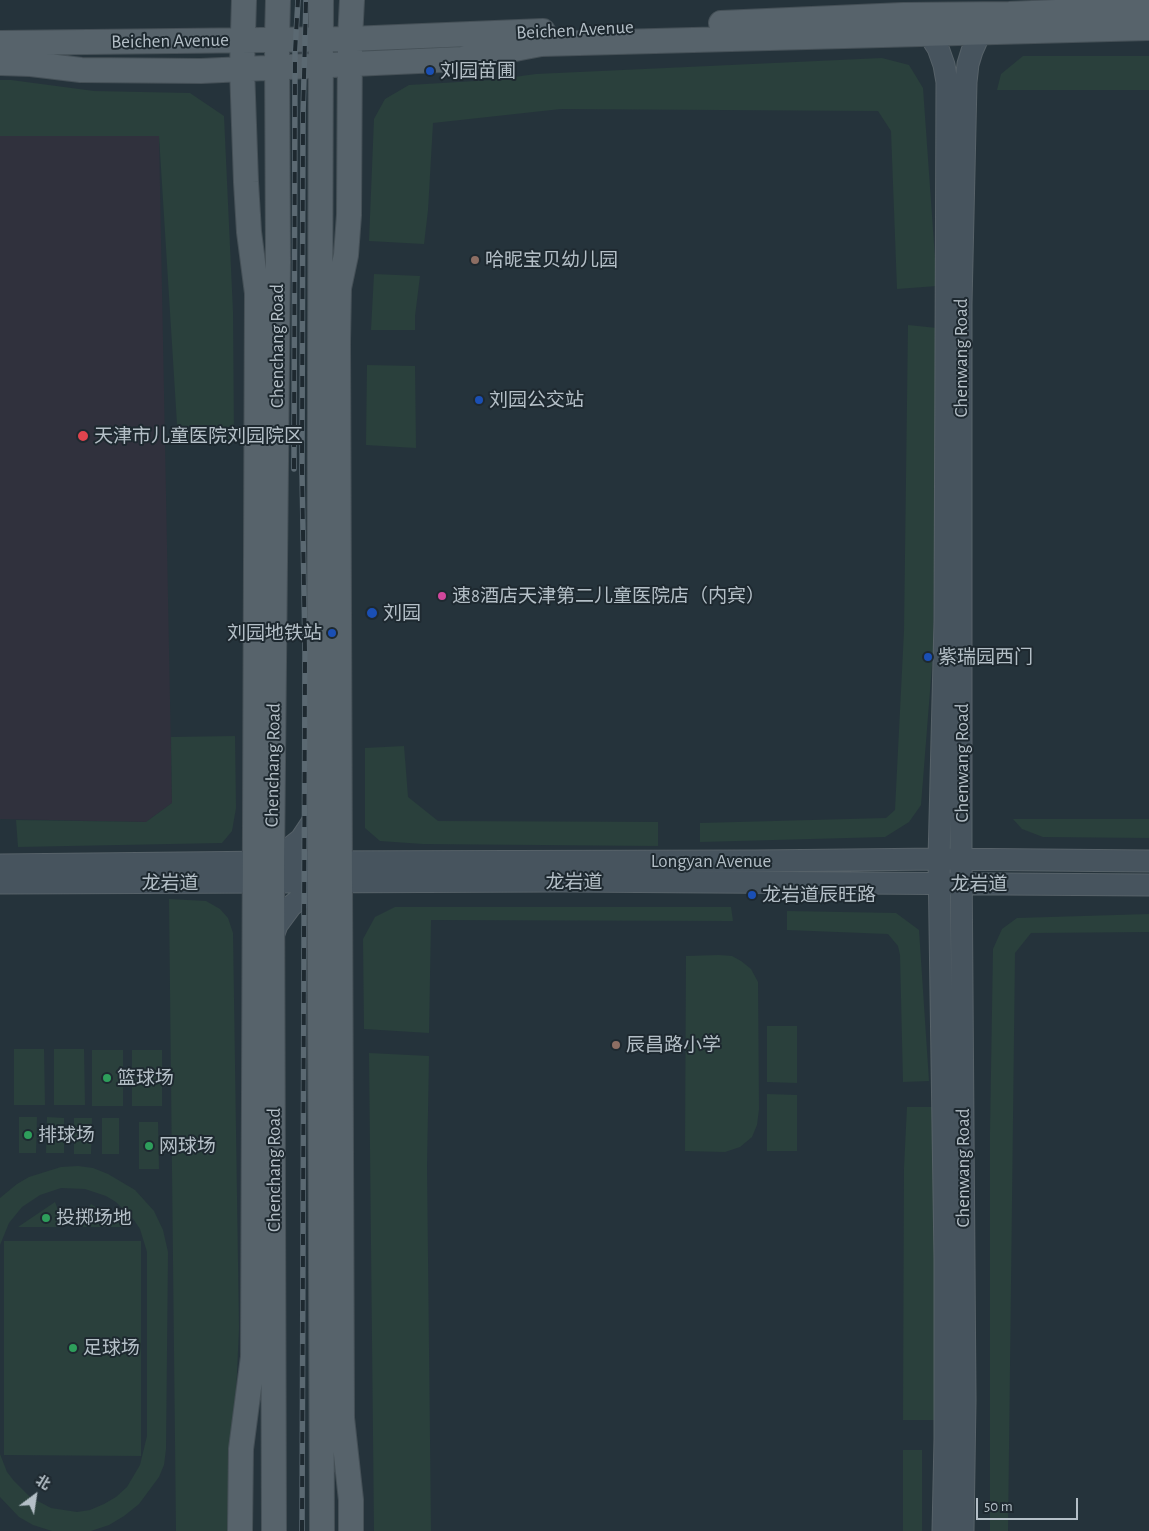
<!DOCTYPE html>
<html>
<head>
<meta charset="utf-8">
<style>
  body { margin:0 }
  #map { position:relative; width:1149px; height:1531px; overflow:hidden; background:#25333b; font-family:"Alegreya Sans","Noto Sans SC",sans-serif }
  canvas { display:block }
  .north { position:absolute; left:10px; top:1471px; width:50px; height:50px; -webkit-text-stroke:4px #1e2930; paint-order:stroke; rotate:31deg; font-size:14px; font-weight:700; line-height:20px; text-align:center; color:#b4bfc7 }
  .north::after { content:''; display:block; margin:auto; width:18px; height:22px; background:#b4bfc7; clip-path:polygon(50% 0,100% 100%,50% 72%,0 100%) }
  .scale { position:absolute; left:976px; top:1498px; width:102px; height:22px; box-sizing:border-box; border:2px solid #b4bfc7; border-top:0; padding-left:6px; font-size:15px; line-height:18px; white-space:nowrap; color:#b4bfc7; -webkit-text-stroke:4px #1e2930; paint-order:stroke }
</style>
</head>
<body>
<div id="map">
<canvas width="1149" height="1531"></canvas>
<div class="north">北</div>
<div class="scale">50 m</div>
</div>
<script>
const g = document.querySelector('canvas').getContext('2d');
g.lineJoin = 'round';
function paint(path, color) {
  g.fillStyle = color;
  g.fill(path, 'evenodd');
}
function shape(rows) {
  const path = new Path2D();
  for (const r of rows) {
    path.moveTo(r[0], r[1]);
    for (let i = 2; i < r.length; i += 2) path.lineTo(r[i], r[i + 1]);
  }
  return path;
}
function strokePath(path, color, width, dash) {
  g.strokeStyle = color;
  g.lineWidth = width;
  g.lineCap = dash ? 'butt' : 'round';
  g.setLineDash(dash || []);
  g.stroke(path);
}
function drawText(font, color, halo, rows, align = 'center') {
  g.font = font + ' "Alegreya Sans","Noto Sans SC",sans-serif';
  g.lineWidth = 4;
  g.setLineDash([]);
  g.textBaseline = 'middle';
  g.strokeStyle = halo;
  g.fillStyle = color;
  for (const [text, x, y, turn = 0] of rows) {
    g.save();
    g.translate(x, y);
    g.rotate((+turn || 0) * Math.PI / 180);
    g.textAlign = isNaN(turn) ? turn : align;
    if (halo) g.strokeText(text, 0, 0);
    g.fillText(text, 0, 0);
    g.restore();
  }
}
paint(shape([
  [0,136,159,136,172,803,146,822,0,819]
]), '#30313d');
paint(shape([
  [1023,56,1149,56,1149,90,997,90,1001,74],
  [882,58,909,65,923,88,937,286,897,289,891,131,878,111,561,109,433,123,428,210,424,244,369,241,374,119,385,99,409,85,492,80,536,74],
  [0,80,11,80,94,91,190,93,224,116,233,312,234,439,178,440,159,136,0,136],
  [374,274,420,276,415,316,415,330,371,330],
  [908,325,937,328,933,653,921,805,909,822,885,837,700,842,700,823,886,818,895,810,904,631],
  [367,365,415,366,416,448,366,445],
  [235,736,236,808,232,831,222,843,18,847,16,820,146,822,172,803,171,737],
  [404,746,408,797,438,821,658,822,658,846,423,844,380,841,365,828,365,748],
  [1013,819,1149,819,1149,838,1043,837,1022,829],
  [169,899,206,901,220,909,228,918,233,933,239,1328,230,1531,176,1531],
  [395,907,731,907,733,921,431,920,429,1033,364,1029,363,939,375,917],
  [787,911,896,913,919,930,929,1081,903,1082,900,955,898,946,888,934,787,930],
  [1149,914,1149,932,1031,933,1015,953,1008,1531,990,1531,990,1132,993,949,1002,929,1017,918],
  [719,955,732,956,741,961,751,969,758,982,759,1109,757,1125,752,1137,740,1147,725,1152,685,1151,686,956],
  [767,1026,797,1026,797,1083,767,1082],
  [14,1049,44,1049,45,1105,14,1105],
  [54,1049,84,1049,85,1105,54,1105],
  [92,1050,123,1050,123,1106,92,1106],
  [132,1050,162,1050,162,1106,132,1106],
  [369,1053,429,1056,427,1166,431,1531,374,1531],
  [767,1094,797,1095,797,1151,767,1151],
  [907,1107,937,1107,936,1420,903,1420,904,1168],
  [19,1117,37,1117,36,1153,19,1153],
  [47,1117,64,1118,64,1153,46,1153],
  [74,1118,92,1118,91,1154,74,1154],
  [102,1118,119,1118,119,1154,102,1154],
  [139,1122,158,1122,159,1169,139,1169],
  [78,1166,93,1168,108,1174,135,1190,154,1211,163,1230,168,1252,166,1449,164,1465,159,1477,139,1504,124,1516,109,1525,91,1531,52,1531,33,1525,19,1517,0,1497,0,1454,7,1472,14,1481,30,1497,51,1508,77,1512,90,1510,104,1504,116,1497,127,1487,140,1465,147,1436,147,1252,140,1229,134,1220,116,1202,106,1196,85,1189,61,1188,40,1195,22,1207,9,1223,0,1245,0,1198,17,1184,29,1177,61,1167],
  [55,1202,60,1215,61,1227,18,1227],
  [91,1204,126,1227,83,1227,85,1215],
  [4,1241,141,1241,141,1456,4,1455],
  [903,1450,922,1450,922,1531,903,1531]
]), '#2a403c');
const secondary = shape([
  [919,24,929,34,938,48,944,65,947,82,945,621,939,859,945,1259,945,1439,943,1531],
  [0,865,272,862,756,861,939,859,1149,861],
  [267,866,301,839,311,824,319,808],
  [0,883,565,881,1149,885],
  [273,936,277,925,291,906,314,888,326,882],
  [963,1531,965,1400,961,854,961,304,966,82,968,64,972,51,980,33,993,22]
]);
const primary = shape([
  [321,0,319,746,322,1531],
  [721,23,903,15,1009,14,1149,8],
  [0,43,350,39,543,31],
  [0,63,31,64,81,70,201,71,462,59,541,44,1149,28],
  [240,1531,241,1449,253,1357,257,293,249,232,246,182,242,68,244,0],
  [274,1531,272,862,278,262,277,40,278,0],
  [351,1531,351,1500,342,1418,338,342,339,288,346,255,349,215,350,39,352,0]
]);
strokePath(secondary, '#576269', 23);
strokePath(primary, '#455057', 26);
strokePath(secondary, '#47545e', 21);
strokePath(primary, '#57636b', 24);
const rail = shape([
  [294,469,295,52,298,0],
  [302,1531,305,652,302,470,303,115,306,0]
]);
strokePath(rail, '#5b6972', 5.5);
strokePath(rail, '#1e2930', 4, [11]);
for (const [x, y, r, color] of [
  [430,71,5,"#1a4fb4"],
  [475,260,5,"#8d6e63"],
  [479,400,5,"#1a4fb4"],
  [83,436,6,"#e0444e"],
  [442,596,5,"#d1479c"],
  [372,613,6,"#1a4fb4"],
  [332,633,5,"#1a4fb4"],
  [928,657,5,"#1a4fb4"],
  [752,895,5,"#1a4fb4"],
  [616,1045,5,"#8d6e63"],
  [107,1078,5,"#2e9e5b"],
  [28,1135,5,"#2e9e5b"],
  [149,1146,5,"#2e9e5b"],
  [46,1218,5,"#2e9e5b"],
  [73,1348,5,"#2e9e5b"]
]) {
  const dot = new Path2D();
  dot.arc(x, y, r, 0, 2 * Math.PI);
  g.fillStyle = color;
  g.fill(dot);
  strokePath(dot, '#1e2930', 2);
}
drawText('19px', '#b4bfc7', '#1e2930', [
  ["Beichen Avenue",575,30,-3],
  ["Beichen Avenue",170,41,-1],
  ["Chenchang Road",277,346,-90],
  ["Chenwang Road",961,358,-90],
  ["Chenwang Road",962,763,-90],
  ["Chenchang Road",273,765,-89],
  ["Longyan Avenue",711,861],
  ["龙岩道",574,882],
  ["龙岩道",170,883],
  ["龙岩道",979,884],
  ["Chenwang Road",963,1168,-90],
  ["Chenchang Road",274,1170,-90]
]);
drawText('19px', '#b4bfc7', '#1e2930', [
  ["刘园苗圃",440,71],
  ["哈昵宝贝幼儿园",485,260],
  ["刘园公交站",489,400],
  ["天津市儿童医院刘园院区",94,436],
  ["速8酒店天津第二儿童医院店（内宾）",452,596],
  ["刘园",383,613],
  ["刘园地铁站",322,633,"right"],
  ["紫瑞园西门",938,657],
  ["龙岩道辰旺路",762,895],
  ["辰昌路小学",626,1045],
  ["篮球场",117,1078],
  ["排球场",38,1135],
  ["网球场",159,1146],
  ["投掷场地",56,1218],
  ["足球场",83,1348]
], 'left');
</script>
</body>
</html>
